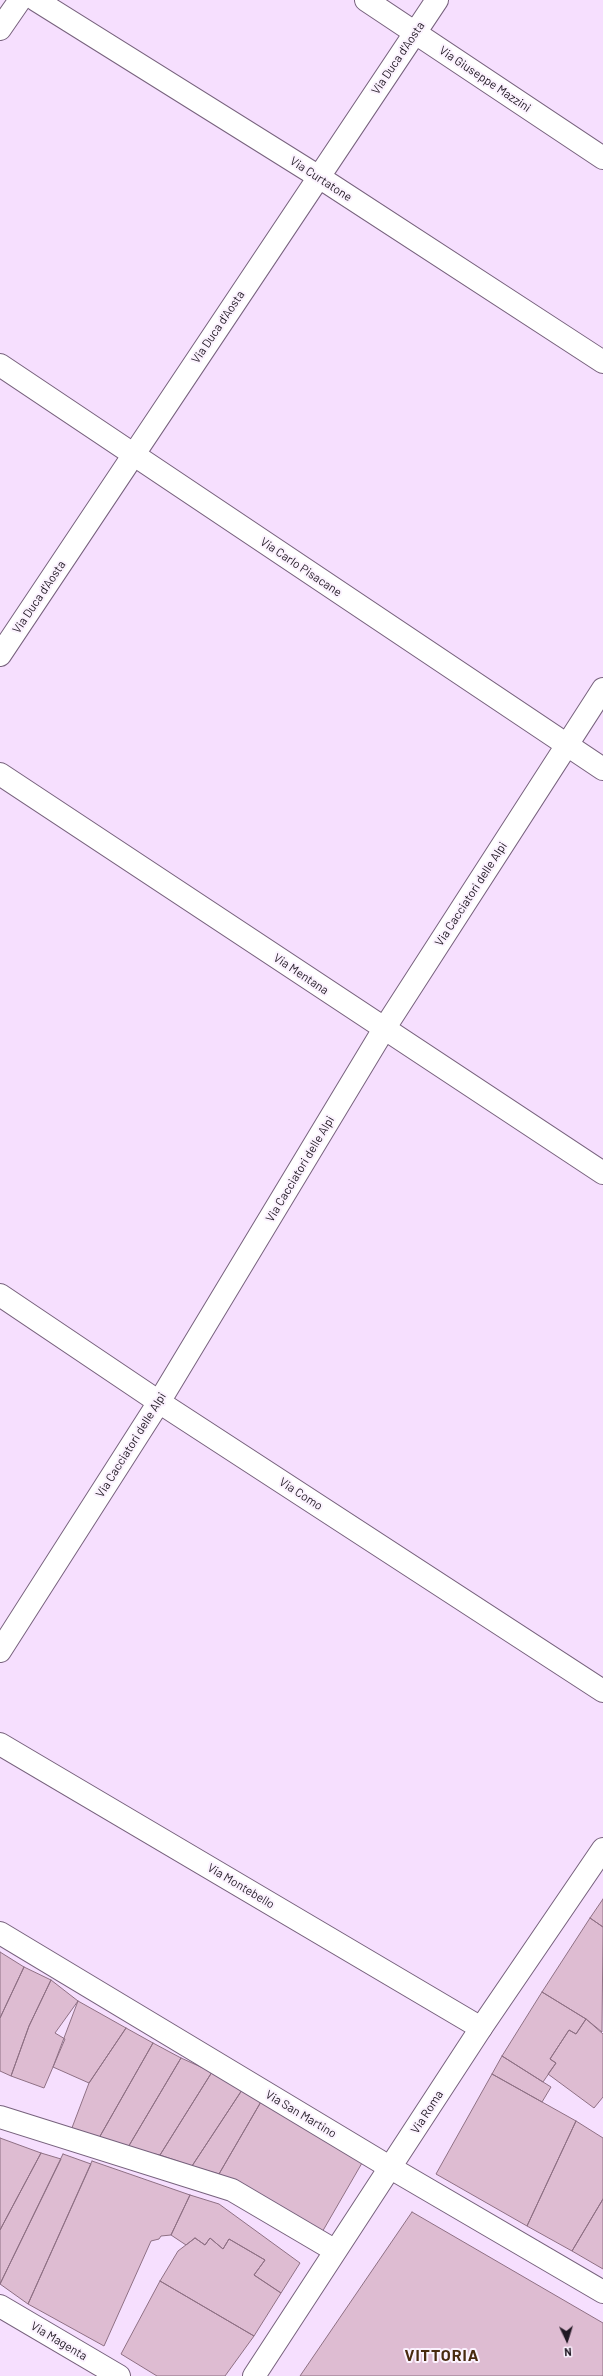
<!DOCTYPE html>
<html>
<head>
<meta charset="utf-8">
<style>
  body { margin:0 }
  #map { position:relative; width:603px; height:2376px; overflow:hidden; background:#f6dffe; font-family:Barlow,sans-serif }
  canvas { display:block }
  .north { position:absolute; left:547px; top:2320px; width:40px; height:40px; -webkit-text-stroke:3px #fbf2fe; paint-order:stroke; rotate:176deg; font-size:11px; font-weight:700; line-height:16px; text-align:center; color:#201823 }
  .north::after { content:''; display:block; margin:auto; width:14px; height:18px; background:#201823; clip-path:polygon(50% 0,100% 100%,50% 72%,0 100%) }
</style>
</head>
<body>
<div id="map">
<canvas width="603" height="2376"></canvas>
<div class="north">N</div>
</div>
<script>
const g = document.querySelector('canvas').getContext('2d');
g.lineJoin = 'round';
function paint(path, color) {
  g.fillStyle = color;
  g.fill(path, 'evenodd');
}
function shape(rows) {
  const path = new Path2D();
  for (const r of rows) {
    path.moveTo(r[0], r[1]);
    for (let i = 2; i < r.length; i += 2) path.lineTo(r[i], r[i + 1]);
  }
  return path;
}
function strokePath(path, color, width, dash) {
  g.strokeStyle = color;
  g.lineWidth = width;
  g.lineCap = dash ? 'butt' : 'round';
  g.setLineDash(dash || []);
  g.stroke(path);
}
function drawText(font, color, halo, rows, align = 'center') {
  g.font = font + ' Barlow,sans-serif';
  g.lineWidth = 4;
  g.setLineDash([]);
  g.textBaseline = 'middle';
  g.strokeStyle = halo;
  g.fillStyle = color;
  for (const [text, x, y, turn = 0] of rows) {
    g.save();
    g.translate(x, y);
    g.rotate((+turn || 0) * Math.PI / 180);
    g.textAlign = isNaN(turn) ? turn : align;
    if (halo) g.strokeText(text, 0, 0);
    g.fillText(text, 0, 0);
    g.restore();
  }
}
const building = shape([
  [603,1899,603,1927,590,1918,603,1899],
  [590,1918,603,1927,602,2032,586,2019,542,1992,590,1918],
  [0,1952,24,1967,0,2018,0,1952],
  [24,1967,51,1980,29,2026,11,2076,0,2071,0,2018,24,1967],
  [51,1980,78,2001,55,2033,65,2039,44,2088,11,2076,29,2026,51,1980],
  [542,1992,586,2019,576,2034,569,2030,550,2059,556,2063,543,2082,502,2056,542,1992],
  [78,2001,126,2028,89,2083,53,2067,78,2001],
  [586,2019,603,2034,603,2097,594,2108,548,2074,556,2063,550,2059,569,2030,576,2034,586,2019],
  [126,2028,153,2043,99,2138,70,2133,89,2083,126,2028],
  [153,2043,181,2058,127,2149,99,2138,153,2043],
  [502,2056,551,2087,542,2102,492,2074,502,2056],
  [181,2058,212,2072,160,2155,127,2149,181,2058],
  [212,2072,242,2090,192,2166,160,2155,212,2072],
  [492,2074,576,2121,527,2226,436,2174,492,2074],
  [242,2090,262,2100,219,2174,192,2166,242,2090],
  [262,2100,362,2163,321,2234,219,2174,262,2100],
  [576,2121,603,2138,603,2199,572,2251,527,2226,576,2121],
  [0,2138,41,2153,0,2230,0,2138],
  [41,2153,61,2159,0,2284,0,2230,41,2153],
  [63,2154,91,2164,28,2304,0,2284,63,2154],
  [92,2161,190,2195,171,2235,161,2236,159,2239,151,2241,104,2346,28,2304,92,2161],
  [190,2195,219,2204,300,2263,281,2293,254,2275,265,2260,229,2239,223,2249,210,2238,205,2245,195,2238,186,2245,171,2235,190,2195],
  [603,2199,603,2269,572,2251,603,2199],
  [412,2212,603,2323,603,2376,300,2376,412,2212],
  [195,2238,205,2245,210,2238,223,2249,229,2239,265,2260,254,2275,281,2293,254,2336,160,2281,178,2251,195,2238],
  [160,2281,254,2336,225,2376,157,2376,121,2354,160,2281]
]);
paint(building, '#debcd2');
strokePath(building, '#8e7084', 1);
const minor = shape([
  [36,0,319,177,603,362],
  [366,0,603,158],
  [0,29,20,0],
  [0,655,437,0],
  [0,1295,159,1402,603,1691],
  [0,1744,481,2028],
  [0,1933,391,2168,603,2292],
  [0,2117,232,2190,334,2250]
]);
const tertiary = shape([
  [0,365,603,769],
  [0,774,603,1173],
  [0,1651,159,1402,384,1029,603,689],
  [0,2306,119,2376],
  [254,2376,481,2028,603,1849]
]);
strokePath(minor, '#77627d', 24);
strokePath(tertiary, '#77627d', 24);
strokePath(minor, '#fff', 22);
strokePath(tertiary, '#fff', 22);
drawText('12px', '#201823', '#fbf2fe', [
  ["Via Duca d'Aosta",398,58,-56],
  ["Via Giuseppe Mazzini",485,79,34],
  ["Via Curtatone",321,179,33],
  ["Via Duca d'Aosta",218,327,-56],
  ["Via Carlo Pisacane",301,567,34],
  ["Via Duca d'Aosta",39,597,-56],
  ["Via Cacciatori delle Alpi",471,894,-57],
  ["Via Mentana",301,974,34],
  ["Via Cacciatori delle Alpi",300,1169,-59],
  ["Via Cacciatori delle Alpi",131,1445,-58],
  ["Via Como",301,1494,33],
  ["Via Montebello",241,1886,31],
  ["Via Roma",427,2112,-57],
  ["Via San Martino",301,2114,31],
  ["Via Magenta",59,2341,31]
]);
g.letterSpacing = '1px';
drawText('bold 16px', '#482a0e', '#fbf2fe', [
  ["VITTORIA",442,2356]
]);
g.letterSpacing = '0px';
</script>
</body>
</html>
